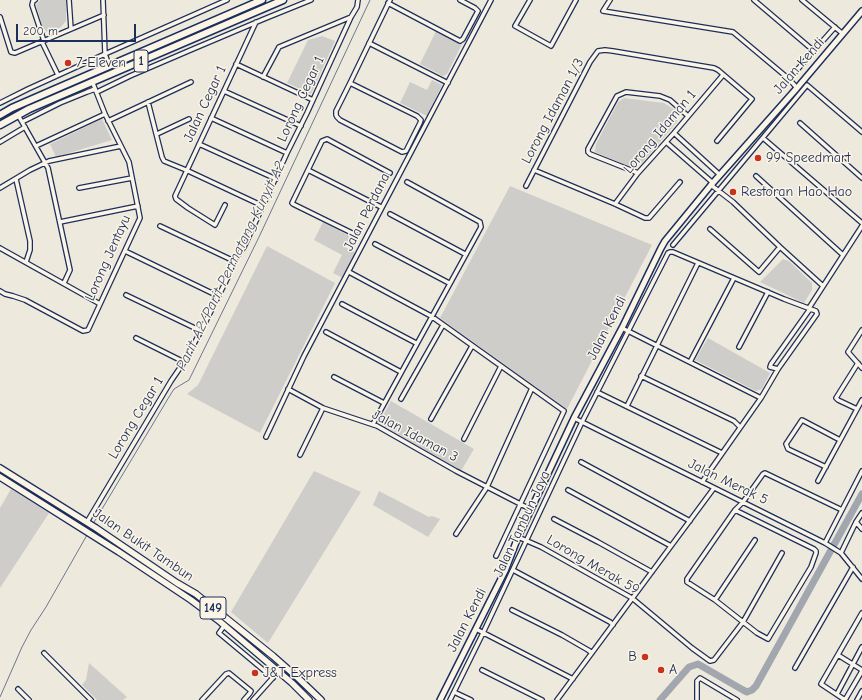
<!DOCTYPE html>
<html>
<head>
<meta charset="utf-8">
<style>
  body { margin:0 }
  #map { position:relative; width:862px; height:700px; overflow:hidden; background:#eee9dd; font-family:"Comic Neue",sans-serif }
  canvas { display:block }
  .scale { position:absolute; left:16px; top:24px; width:120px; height:18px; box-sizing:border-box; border:2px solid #1b2f5e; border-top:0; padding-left:5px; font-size:12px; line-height:14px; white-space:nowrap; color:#1b2f5e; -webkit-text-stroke:3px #fcf5e5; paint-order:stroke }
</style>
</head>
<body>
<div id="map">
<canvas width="862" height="700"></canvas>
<div class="scale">200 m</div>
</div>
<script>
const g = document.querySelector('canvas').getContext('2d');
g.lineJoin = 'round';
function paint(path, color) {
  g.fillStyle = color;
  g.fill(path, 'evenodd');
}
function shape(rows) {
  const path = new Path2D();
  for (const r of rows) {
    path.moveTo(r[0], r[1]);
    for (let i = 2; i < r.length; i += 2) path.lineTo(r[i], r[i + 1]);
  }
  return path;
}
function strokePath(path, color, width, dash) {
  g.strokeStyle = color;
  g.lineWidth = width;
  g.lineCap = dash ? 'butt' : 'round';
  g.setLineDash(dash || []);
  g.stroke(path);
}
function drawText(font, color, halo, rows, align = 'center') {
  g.font = font + ' "Comic Neue",sans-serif';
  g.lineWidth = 3;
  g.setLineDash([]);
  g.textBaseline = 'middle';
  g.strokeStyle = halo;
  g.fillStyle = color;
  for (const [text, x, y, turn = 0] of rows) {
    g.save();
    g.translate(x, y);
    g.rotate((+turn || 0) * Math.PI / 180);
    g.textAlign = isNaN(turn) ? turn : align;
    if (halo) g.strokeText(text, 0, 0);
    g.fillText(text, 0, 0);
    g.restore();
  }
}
paint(shape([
  [40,0,66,0,66,21,61,27,48,33,43,28,36,5],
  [436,31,462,44,447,74,443,76,420,64],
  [322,36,335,41,311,94,287,83,308,40],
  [432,80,442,85,427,116,400,103,410,82,427,90],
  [624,98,664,103,675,110,677,122,642,163,631,167,595,152,596,144,618,102],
  [102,119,112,140,56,157,50,144],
  [510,186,652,245,567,409,440,318],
  [323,222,351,237,345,247,356,253,343,278,333,273,342,255,314,240],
  [267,246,335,283,260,433,187,394,198,385],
  [783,259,789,261,812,283,812,290,804,303,760,282],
  [708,338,770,373,762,389,756,391,695,360],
  [391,401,474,449,461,471,379,423],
  [314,471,361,492,268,643,231,612],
  [11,489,49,513,0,588,0,508],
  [379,491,429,517,432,516,440,519,428,537,373,505],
  [89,663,127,697,123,700,97,700,82,685,86,680]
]), '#cfcdca');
strokePath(shape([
  [93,524,169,397,174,389,189,380,259,237,370,0],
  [0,697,22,647,31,630,46,607,87,535]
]), '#6c778f', 1);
strokePath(shape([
  [660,700,689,667,698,664,743,690,747,692,752,690,756,686,862,494]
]), '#a2a7af', 7);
const street = shape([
  [35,0,33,1,32,5,44,41],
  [69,0,71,29],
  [103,0,105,54,109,65],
  [530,0,515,26,551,46,576,0],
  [610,0,603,11,733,32,789,79,797,88],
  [754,0,814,51],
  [802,0,843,34],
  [388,3,460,41,463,39,478,11,475,8,460,0],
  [0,17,11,52,15,53,104,15],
  [42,42,58,75],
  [369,43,448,83],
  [236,64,313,100],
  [263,77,279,47,351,17],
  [789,79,835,27],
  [350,83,417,116,421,120,420,123,406,151,402,152,340,120,337,117,336,115,336,111,350,83,390,0],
  [807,85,862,132],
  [224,91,301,126],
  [97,92,130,76,193,49,264,19,311,0],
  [148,102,162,157,164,161,186,170,263,206],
  [0,103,28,89,105,54,227,0],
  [18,115,48,168,70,270,64,283],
  [211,118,287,153],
  [108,121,191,82],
  [22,122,60,103,87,92,95,89],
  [800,123,862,178],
  [674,133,720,175],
  [157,134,189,119],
  [763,138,862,223],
  [0,142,25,127],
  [666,142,713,183],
  [199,144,276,179],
  [36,146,105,114],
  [308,170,381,207],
  [534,170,615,204,645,218,649,218,680,182],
  [638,173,590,154,588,152,588,149,617,96,626,92,660,96,670,100,688,116],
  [756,176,843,255],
  [16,179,30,241,30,250,26,262],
  [711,185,733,202,780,247,823,286],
  [526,186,590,62,598,51,605,50,613,51,714,68,718,70,752,99,717,141],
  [0,188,30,170,49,161,121,146],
  [79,188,132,178],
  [615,204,638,173,674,133,723,75],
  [225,205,215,225,188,208,176,199,175,196,256,22],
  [390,214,465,254],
  [60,222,138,206],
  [160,226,234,261],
  [710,229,759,272,780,247],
  [356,235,293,204,292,203,322,141,327,139,390,173],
  [375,244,449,283],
  [673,245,807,85],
  [0,248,100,304],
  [125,251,218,296],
  [349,272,431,316,564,411,496,556],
  [0,291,5,294,13,296,25,300,83,331,88,330,140,218,129,162,105,114,92,81],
  [126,295,201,331],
  [342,304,416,343],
  [809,308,862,226],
  [622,328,761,398],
  [862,330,848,352,862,368],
  [326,332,401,372],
  [136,338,184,362],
  [739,347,768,292],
  [690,362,734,278],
  [778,369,770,367,771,364,810,309],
  [641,376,734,421,740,427],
  [334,377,384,403],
  [288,389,323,408,377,426,456,471,530,509],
  [597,392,722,453],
  [401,399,443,325],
  [627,406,698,263],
  [857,409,838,400,836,398,858,363],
  [574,418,825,543,841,553,862,579],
  [431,419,472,346],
  [373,424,481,227,480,222,407,182],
  [266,437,304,356,491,0],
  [464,439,501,366],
  [300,455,323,408],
  [581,462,690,521],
  [826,467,788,449,786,444,802,420,840,440],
  [818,481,862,400],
  [568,490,671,546],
  [735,510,814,549,816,551,816,553,811,567,768,639,757,633,715,600,687,582,687,579,735,510,743,502,763,474,765,473,842,510],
  [554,519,598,542,652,572],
  [87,522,171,381,184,362,201,331,228,277,234,261,244,247,287,153,307,113,351,17,357,7,358,0],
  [856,522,862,529],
  [456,534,487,487,532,388],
  [518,537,541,547,632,598,692,648,710,661,714,660,743,622,782,553],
  [825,543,862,471],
  [841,553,856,522,862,513],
  [513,570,610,622,613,625],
  [715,600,755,540],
  [512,610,562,635,588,650,592,653],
  [862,613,821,684,845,700,862,671],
  [224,626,219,633,273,678],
  [476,629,573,679],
  [44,653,91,700],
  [838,655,862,670],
  [795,668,853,567],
  [482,670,542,700],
  [18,689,29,700],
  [454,692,471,700],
  [837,694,862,647],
  [202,700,226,674,229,673,251,691,250,693,244,700],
  [253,700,278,672],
  [450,700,483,633,582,422,668,253,670,252,673,252,784,299,816,311,817,314,778,369,761,398,702,482],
  [557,700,714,488],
  [697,700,697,681,700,678,737,700],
  [857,700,862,691]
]);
const secondary = shape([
  [440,700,505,571,518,537,574,418,622,328,661,248,665,241,711,185,797,88,862,11]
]);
const primary = shape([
  [0,468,96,528,177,583,196,594,273,656,298,678,321,700],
  [0,477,119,552,191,600,218,620,292,683,309,700]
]);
const highway = shape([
  [0,115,12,108,58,88,262,0],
  [0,125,29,109,283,0]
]);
strokePath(street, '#1b2f5e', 6);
strokePath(secondary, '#1b2f5e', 8);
strokePath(primary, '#1b2f5e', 8);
strokePath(highway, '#1b2f5e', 9);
strokePath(street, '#fcf5e5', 3.5);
strokePath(secondary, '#fcf5e5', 5);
strokePath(primary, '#fcf5e5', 5.5);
strokePath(highway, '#fcf5e5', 6);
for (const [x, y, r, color] of [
  [68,63,4,"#c8321e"],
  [758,158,4,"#c8321e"],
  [733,192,4,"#c8321e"],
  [645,657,4,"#c8321e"],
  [661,670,4,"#c8321e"],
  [255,673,4,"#c8321e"]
]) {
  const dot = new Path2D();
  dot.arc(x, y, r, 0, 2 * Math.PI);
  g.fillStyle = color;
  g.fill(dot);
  strokePath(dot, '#fcf5e5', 1.5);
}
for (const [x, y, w] of [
  [141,61,14],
  [213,608,26]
]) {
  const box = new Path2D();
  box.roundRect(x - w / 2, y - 11, w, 22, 3);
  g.fillStyle = '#fcf5e5';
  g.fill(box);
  strokePath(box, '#1b2f5e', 1);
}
drawText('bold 13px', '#1b2f5e', null, [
  ["1",141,61],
  ["149",213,608]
]);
drawText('14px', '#1b2f5e', '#fcf5e5', [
  ["7-Eleven",76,63],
  ["99 Speedmart",766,158],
  ["Restoran Hao Hao",741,192],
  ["B",637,657,"right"],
  ["A",669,670],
  ["J&T Express",263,673]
], 'left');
drawText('14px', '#1b2f5e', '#fcf5e5', [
  ["Jalan Kendi",799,66,-49],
  ["Lorong Cegar 1",301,99,-65],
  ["Jalan Cegar 1",205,104,-65],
  ["Lorong Idaman 1/3",553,111,-62],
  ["Lorong Idaman 1",660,132,-50],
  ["Jalan Perdana",367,212,-63],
  ["Lorong Jentayu",108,258,-66],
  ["Jalan Kendi",607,328,-63],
  ["Lorong Cegar 1",136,418,-59],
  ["Jalan Idaman 3",415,436,28],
  ["Jalan Merak 5",728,482,26],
  ["Jalan Tambun Jaya",522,524,-65],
  ["Jalan Bukit Tambun",143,545,34],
  ["Lorong Merak 59",593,565,30],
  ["Jalan Kendi",467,620,-63]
]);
drawText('italic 15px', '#445376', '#fcf5e5', [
  ["Parit A2/Parit Permatang Kunyit A2",231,266,-64]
]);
</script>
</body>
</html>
